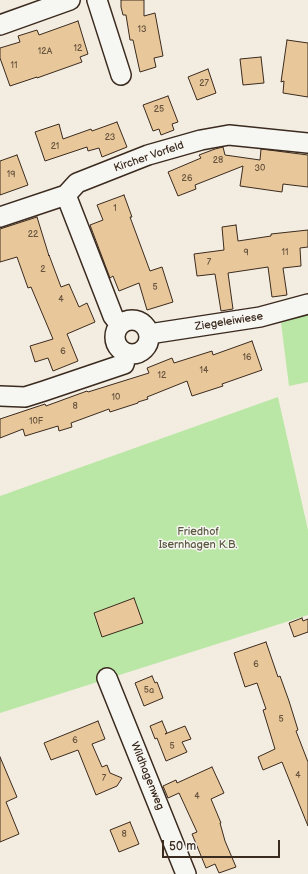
<!DOCTYPE html>
<html>
<head>
<meta charset="utf-8">
<style>
  body { margin:0 }
  #map { position:relative; width:308px; height:874px; overflow:hidden; background:#f3ede1; font-family:"Balsamiq Sans",sans-serif }
  canvas { display:block }
  .scale { position:absolute; left:162px; top:840px; width:118px; height:18px; box-sizing:border-box; border:2px solid #3b2a1e; border-top:0; padding-left:5px; font-size:12px; line-height:14px; white-space:nowrap; color:#3b2a1e; -webkit-text-stroke:3px #f6f6f2; paint-order:stroke }
</style>
</head>
<body>
<div id="map">
<canvas width="308" height="874"></canvas>
<div class="scale">50 m</div>
</div>
<script>
const g = document.querySelector('canvas').getContext('2d');
g.lineJoin = 'round';
function paint(path, color) {
  g.fillStyle = color;
  g.fill(path, 'evenodd');
}
function shape(rows) {
  const path = new Path2D();
  for (const r of rows) {
    if (r.length === 3) {
      path.moveTo(r[0] + r[2], r[1]);
      path.arc(r[0], r[1], r[2], 0, 2 * Math.PI);
      continue;
    }
    path.moveTo(r[0], r[1]);
    for (let i = 2; i < r.length; i += 2) path.lineTo(r[i], r[i + 1]);
  }
  return path;
}
function strokePath(path, color, width, dash) {
  g.strokeStyle = color;
  g.lineWidth = width;
  g.lineCap = dash ? 'butt' : 'round';
  g.setLineDash(dash || []);
  g.stroke(path);
}
function drawText(font, color, halo, rows, align = 'center') {
  g.font = font + ' "Balsamiq Sans",sans-serif';
  g.lineWidth = 3;
  g.setLineDash([]);
  g.textBaseline = 'middle';
  g.strokeStyle = halo;
  g.fillStyle = color;
  for (const [text, x, y, turn = 0] of rows) {
    g.save();
    g.translate(x, y);
    g.rotate((+turn || 0) * Math.PI / 180);
    g.textAlign = isNaN(turn) ? turn : align;
    if (halo) g.strokeText(text, 0, 0);
    g.fillText(text, 0, 0);
    g.restore();
  }
}
paint(shape([
  [308,314,308,382,289,386,281,323],
  [278,397,308,530,308,615,0,713,0,496]
]), '#bae7a5');
const building = shape([
  [121,0,144,0,144,16,155,13,163,56,154,58,156,67,140,72,133,40,130,40,126,15,123,15,121,7,121,0],
  [78,21,88,54,80,57,82,62,37,78,37,77,10,86,0,58,0,48,20,42,18,36,37,30,39,35,78,21],
  [287,40,308,43,308,97,283,93,284,81,281,82,287,40],
  [261,57,264,83,243,85,240,59,261,57],
  [208,69,216,93,197,100,188,77,208,69],
  [168,96,178,122,172,124,174,130,161,135,159,129,153,131,143,105,168,96],
  [117,122,127,147,102,157,99,148,88,151,87,147,45,161,35,132,59,124,63,139,91,129,92,131,117,122],
  [223,147,225,155,260,160,261,149,308,155,308,187,283,184,282,192,240,186,243,166,195,185,196,189,178,196,168,172,201,158,199,155,215,149,223,147],
  [17,155,28,185,0,195,0,161,17,155],
  [124,195,132,217,130,217,150,271,162,267,173,302,147,310,139,283,119,291,113,276,110,278,90,225,103,220,97,205,124,195],
  [37,217,49,256,49,255,61,287,69,284,79,307,87,303,95,322,67,334,78,361,53,371,48,358,35,362,30,346,53,339,31,287,28,288,17,257,0,262,0,229,37,217],
  [236,225,238,241,271,236,271,234,308,230,308,247,300,248,301,266,283,268,287,295,272,297,268,267,228,273,233,309,221,311,215,274,197,276,194,254,224,250,222,227,236,225],
  [252,341,262,370,222,384,223,386,192,396,187,381,147,397,148,399,138,402,138,403,110,412,109,409,71,423,72,427,59,431,58,426,25,436,23,429,0,438,0,419,45,404,46,406,87,391,88,392,149,373,147,368,172,358,174,363,212,351,213,355,252,341],
  [134,598,143,623,102,637,94,613,134,598],
  [302,618,303,621,308,619,308,632,294,637,289,623,302,618],
  [266,642,278,677,280,676,289,701,298,730,296,731,308,762,308,826,282,762,263,770,258,757,275,749,263,710,266,709,257,683,245,687,234,653,266,642],
  [152,676,155,683,157,682,163,698,144,706,135,683,152,676],
  [98,721,105,739,92,744,102,767,107,765,110,773,122,778,117,786,96,795,78,750,51,760,44,743,98,721],
  [162,721,167,733,165,734,185,726,191,739,182,742,187,752,166,761,157,738,155,739,150,726,162,721],
  [0,757,17,797,6,802,19,834,0,842,0,757],
  [212,767,224,793,211,799,221,823,220,823,225,841,236,867,219,873,215,864,206,868,192,834,197,832,179,793,168,798,163,786,176,780,177,783,212,767],
  [130,822,139,844,119,852,110,830,130,822]
]);
paint(building, '#e8c89b');
strokePath(building, '#3b2a1e', 1);
const minor = shape([
  [97,0,121,75],
  [0,25,70,0],
  [66,195,113,316,120,325],
  [0,217,66,195,77,183,148,155,201,140,229,135,308,143],
  [132,337,17],
  [149,334,260,317,308,304],
  [0,396,25,397,44,391,124,364,127,354],
  [107,678,186,874]
]);
strokePath(minor, '#3b2a1e', 22);
strokePath(minor, '#f6f6f2', 19);
drawText('9px', '#66523d', null, [
  ["13",142,30],
  ["12",78,49],
  ["12A",45,52],
  ["11",14,66],
  ["27",204,84],
  ["25",159,110],
  ["23",110,138],
  ["21",55,147],
  ["28",218,161],
  ["30",260,169],
  ["19",11,175],
  ["26",187,179],
  ["1",115,209],
  ["22",33,235],
  ["9",246,253],
  ["11",285,253],
  ["7",209,263],
  ["2",43,270],
  ["5",155,288],
  ["4",61,300],
  ["6",63,352],
  ["16",247,358],
  ["14",204,371],
  ["12",162,376],
  ["10",116,398],
  ["8",75,407],
  ["10F",36,422],
  ["6",256,665],
  ["5a",149,691],
  ["5",281,720],
  ["6",75,741],
  ["5",172,747],
  ["4",298,776],
  ["7",104,779],
  ["4",197,797],
  ["8",124,835]
]);
drawText('11px', '#3b2a1e', '#f6f6f2', [
  ["Kircher Vorfeld",149,157,-19],
  ["Ziegeleiwiese",229,322,-9],
  ["Wildhagenweg",147,776,68]
]);
drawText('11px', '#5b5940', '#f6f6f2', [
  ["Friedhof",198,532],
  ["Isernhagen K.B.",198,545]
]);
</script>
</body>
</html>
